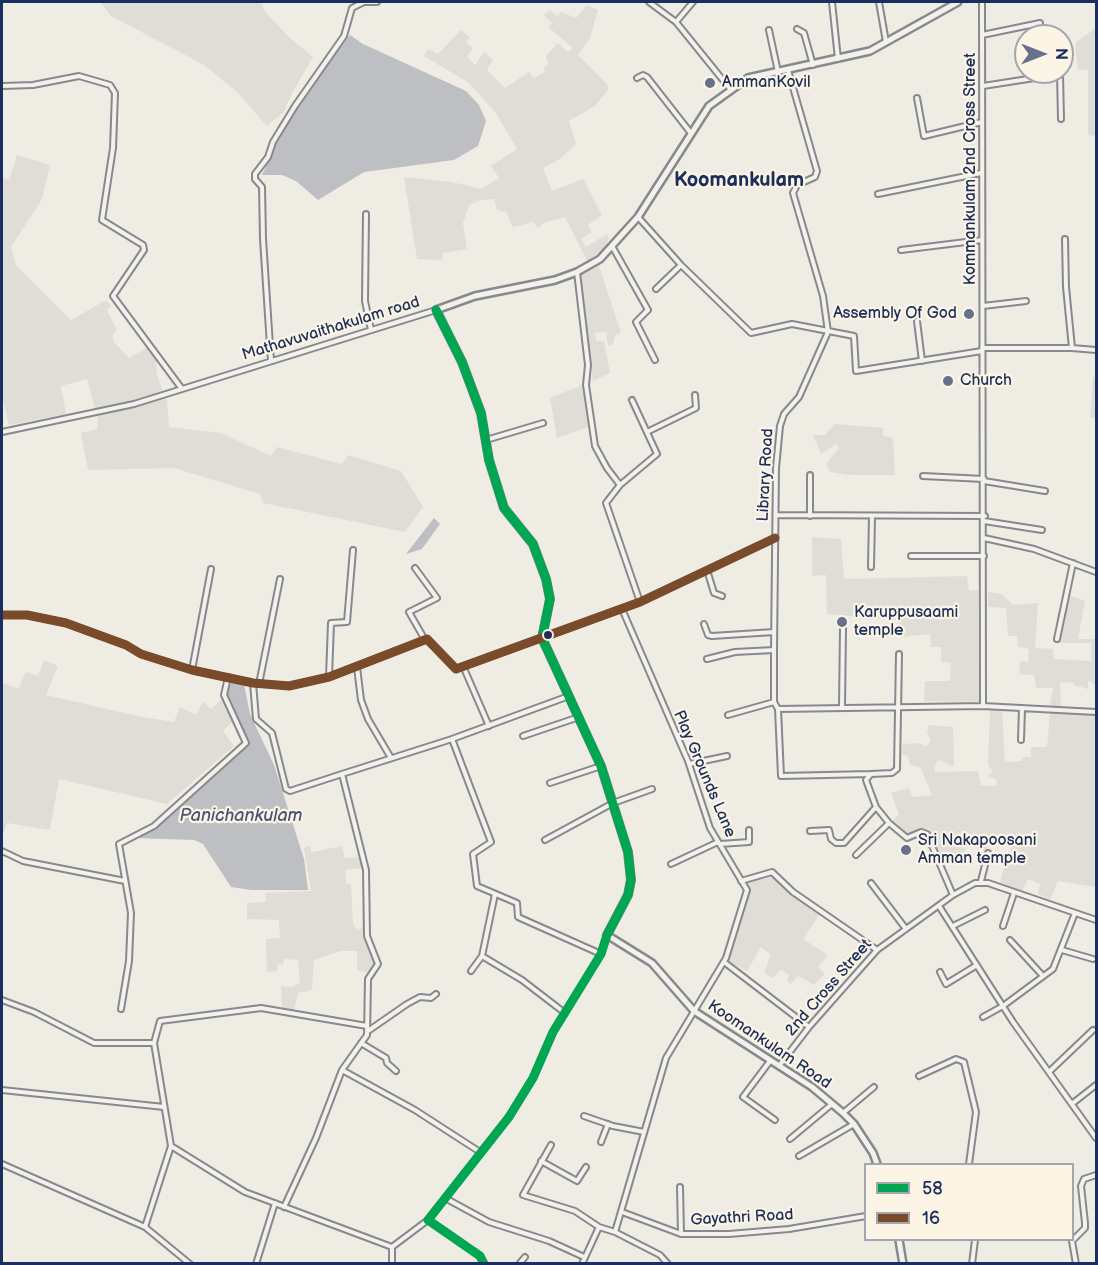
<!DOCTYPE html>
<html>
<head>
<meta charset="utf-8">
<style>
  body { margin:0 }
  #map { position:relative; width:1098px; height:1265px; overflow:hidden; background:#efece4; font-family:"Balsamiq Sans",sans-serif }
  canvas { display:block }
  .frame { position:absolute; inset:0; border:3px solid #1b2f5e; pointer-events:none }
  .legend { position:absolute; left:864px; top:1163px; width:210px; height:78px; box-sizing:border-box; background:#fcf5e5; border:2px solid #a2a6af; margin:0; padding:8px 10px; list-style:none; font-size:18px; color:#1b2f5e }
  .legend li { display:flex; align-items:center; gap:12px; height:30px }
  .legend b { width:30px; border:2px solid #a2a6af }
  .north { position:absolute; left:1014px; top:24px; width:60px; height:60px; box-sizing:border-box; background:#fcf5e5; border:2px solid #a2a6af; border-radius:50%; rotate:90deg; font-size:16px; font-weight:700; line-height:24px; text-align:center; color:#1b2f5e }
  .north::after { content:''; display:block; margin:auto; width:21px; height:27px; background:#65718d; clip-path:polygon(50% 0,100% 100%,50% 72%,0 100%) }
</style>
</head>
<body>
<div id="map">
<canvas width="1098" height="1265"></canvas>
<div class="frame"></div>
<ul class="legend">
<li><b style="height:8px;background:#00a651"></b>58</li>
<li><b style="height:8px;background:#7a4b2a"></b>16</li>
</ul>
<div class="north">N</div>
</div>
<script>
const g = document.querySelector('canvas').getContext('2d');
g.lineJoin = 'round';
function paint(path, color) {
  g.fillStyle = color;
  g.fill(path, 'evenodd');
}
function shape(rows) {
  const path = new Path2D();
  for (const r of rows) {
    path.moveTo(r[0], r[1]);
    for (let i = 2; i < r.length; i += 2) path.lineTo(r[i], r[i + 1]);
  }
  return path;
}
function strokePath(path, color, width, dash) {
  g.strokeStyle = color;
  g.lineWidth = width;
  g.lineCap = dash ? 'butt' : 'round';
  g.setLineDash(dash || []);
  g.stroke(path);
}
function drawText(font, color, halo, rows, align = 'center') {
  g.font = font + ' "Balsamiq Sans",sans-serif';
  g.lineWidth = 4.5;
  g.setLineDash([]);
  g.textBaseline = 'middle';
  g.strokeStyle = halo;
  g.fillStyle = color;
  for (const [text, x, y, turn = 0] of rows) {
    g.save();
    g.translate(x, y);
    g.rotate((+turn || 0) * Math.PI / 180);
    g.textAlign = isNaN(turn) ? turn : align;
    if (halo) g.strokeText(text, 0, 0);
    g.fillText(text, 0, 0);
    g.restore();
  }
}
paint(shape([
  [100,2,261,2,266,13,290,38,313,57,292,93,284,112,267,126,236,91,204,65,111,16],
  [587,5,598,10,590,38,578,55,607,84,608,90,595,106,569,121,576,144,560,159,543,168,552,191,583,179,602,215,588,225,592,232,581,239,586,247,607,234,609,239,604,249,587,261,565,217,545,222,538,228,533,222,513,227,506,212,497,210,494,199,481,200,469,205,463,223,467,249,443,253,442,260,417,259,404,177,452,182,481,189,499,178,491,166,517,149,496,113,469,83,424,56,428,49,438,54,461,30,470,37,466,42,473,48,467,57,475,65,484,52,493,60,487,70,505,88,529,72,534,78,545,72,544,67,548,64,546,56,558,43,568,52,573,48,548,27,552,23,544,15,550,10,557,16,561,12,576,18],
  [1096,28,1096,136,1088,135,1088,70,1078,70,1075,43],
  [17,155,50,165,42,199,11,247,16,265,71,320,106,300,111,306,107,310,117,330,112,336,114,342,129,358,148,347,156,360,157,375,167,402,169,427,221,433,271,456,277,447,342,464,348,455,401,471,423,507,405,532,263,503,260,494,174,468,88,470,81,433,97,429,98,419,87,379,61,386,66,414,9,425,2,396,2,178,9,180],
  [599,266,621,333,615,335,613,344,608,346,606,332,595,333,596,341,604,341,610,373,593,381,581,275],
  [1093,377,1096,377,1096,418,1090,418],
  [582,385,588,427,557,438,550,398],
  [835,424,883,428,883,436,893,438,895,475,850,475,830,472,826,464,839,448,836,444,821,454,813,435,825,435],
  [812,537,841,539,844,579,967,576,969,591,978,590,979,702,924,701,925,681,950,681,951,663,941,662,941,647,931,647,930,634,900,637,897,620,827,614,826,575,812,576],
  [988,592,1002,594,1013,605,1038,603,1035,648,1053,649,1054,659,1091,661,1091,643,1058,643,1069,595,1085,601,1078,639,1096,639,1096,684,1088,681,1088,689,1074,685,1073,682,1060,683,1061,707,1050,705,1053,688,1036,688,1034,675,1019,674,1020,661,1028,662,1029,649,1018,647,1017,636,1008,636,1006,608,988,607],
  [44,660,58,666,46,695,142,717,174,722,180,707,196,715,203,702,211,709,222,699,232,722,223,731,234,746,167,804,59,779,50,830,7,823,4,832,2,831,2,688,4,683,18,689,26,672,38,676],
  [1002,709,1005,762,1022,761,1022,757,1031,757,1031,747,1047,747,1050,712,1096,714,1096,887,1058,881,1050,899,1038,894,1040,884,1028,879,1022,891,1000,882,1012,843,990,838,987,850,966,846,963,860,942,861,929,828,908,836,891,822,899,814,891,793,909,788,912,797,932,795,920,767,910,765,908,756,902,754,903,744,919,743,926,747,931,741,927,732,929,725,953,727,954,767,939,760,934,766,935,772,978,771,981,785,996,786,997,780,988,776,993,771,988,765,990,710],
  [309,845,312,852,342,846,345,858,360,857,362,868,345,870,346,884,351,884,353,924,358,930,363,927,375,964,369,973,357,970,357,951,341,951,314,960,312,990,298,993,294,1010,282,1009,281,986,292,987,300,983,298,960,284,959,283,965,278,964,277,971,267,972,266,939,280,938,279,920,247,919,247,903,266,902,265,893,311,891,304,848],
  [771,877,820,914,803,939,828,955,818,967,825,974,814,985,798,976,791,984,787,981,789,975,781,969,773,978,764,973,771,955,761,947,747,971,728,961,749,887,746,883]
]), '#e0ddd7');
paint(shape([
  [350,35,363,44,466,91,479,105,486,121,478,146,454,160,364,172,318,200,296,181,282,175,262,175,279,138,299,105,324,68],
  [434,518,440,524,422,549,406,554],
  [231,683,244,684,250,714,274,765,304,859,308,890,251,890,231,887,203,844,194,840,134,838,157,828,249,745,227,694]
]), '#bebfc2');
const street = shape([
  [649,2,676,22,731,90],
  [832,2,838,59],
  [879,2,886,42],
  [982,2,983,706],
  [676,22,693,2],
  [797,29,804,33,813,65],
  [769,30,778,72],
  [982,35,1040,23],
  [788,70,817,171,815,177,797,185,793,193,823,296,828,332,799,397,784,414,780,426,776,468,774,650,774,702,778,709,781,776,871,774],
  [637,78,643,75,647,77,690,132],
  [2,86,33,85,79,76,110,85,115,93,113,148,102,220,143,245,144,250,113,296,182,389],
  [983,86,1060,74,1061,119],
  [917,98,924,136,982,122],
  [878,194,981,173],
  [366,214,365,301,371,330],
  [638,217,681,265,751,333,792,324,854,336,856,371,982,351],
  [1065,239,1066,287,1072,348],
  [612,246,648,310,636,322,655,360],
  [901,250,982,240],
  [577,272,588,365,586,385,595,446,607,468,620,485,606,503,640,602],
  [656,289,681,265],
  [983,306,1026,301],
  [917,321,922,361],
  [982,348,1072,348,1096,350],
  [271,361,263,239,262,187,255,179,255,174,268,157,273,142,295,106,344,36,352,8,364,2,377,2],
  [2,432,134,404,436,310],
  [647,432,696,408,695,395],
  [486,440,543,423],
  [810,475,810,516],
  [923,476,984,479],
  [984,481,1045,491],
  [620,485,657,454,632,400],
  [777,515,985,516],
  [984,521,1042,530],
  [984,538,1034,549,1096,572],
  [911,556,984,556],
  [871,567,872,516],
  [415,568,437,598,409,612,425,640],
  [707,570,714,593,722,596],
  [2,615,27,615,66,623,126,645,141,654,192,670,253,683,289,686,329,677,427,639,456,669,640,602,775,538],
  [704,624,708,635,712,636,774,632],
  [1057,639,1073,563],
  [899,654,897,769,892,773,871,774,866,780,876,807,889,823,907,838,921,832,927,834,953,895],
  [707,659,735,652,774,650],
  [463,666,489,726],
  [357,667,361,700,368,719,391,758],
  [192,670,211,569],
  [329,677,331,623,347,622,353,550],
  [253,683,256,719,272,733,286,789,290,791,342,774],
  [259,684,280,579],
  [842,706,843,628],
  [778,709,983,706,1096,712],
  [728,715,774,702],
  [523,736,579,717],
  [452,739,491,842,473,854,477,886,517,903,518,917,601,954],
  [1021,740,1022,708],
  [689,764,727,756],
  [550,783,601,766],
  [810,831,829,830,831,839,836,843,844,843,876,807],
  [545,840,613,803,652,789],
  [720,844,749,842,749,830],
  [2,851,23,861,125,881],
  [856,855,889,823],
  [671,864,718,842],
  [741,881,772,872,793,892,877,950],
  [981,881,988,853],
  [871,883,906,929],
  [939,906,1013,1022,1096,1138],
  [953,926,985,910],
  [1003,926,1014,893],
  [1010,940,1043,976],
  [1062,950,1093,959],
  [482,956,522,980,565,1013],
  [724,962,809,1027],
  [471,971,482,956,495,894],
  [940,972,946,984,977,965],
  [2,1000,34,1012,94,1043,154,1043,171,1146,145,1227,2,1164],
  [121,1009,129,961,131,913,119,844,154,826,246,743,224,695,228,677],
  [983,1017,1003,1006,1053,969,1075,913],
  [368,1031,407,1004,420,997,431,998,436,994],
  [154,1043,160,1021,261,1008,367,1026],
  [361,1043,386,1058,387,1063,396,1071],
  [770,1061,743,1097,775,1120],
  [779,1066,809,1027,877,950,953,895,975,883,988,883,1096,920],
  [342,1070,415,1110,480,1152],
  [1050,1071,1093,1030],
  [919,1076,956,1059,964,1062,976,1112,969,1164],
  [2,1090,164,1107],
  [1073,1103,1096,1085],
  [843,1113,874,1087],
  [584,1116,613,1126,644,1132],
  [790,1139,832,1104],
  [601,1142,608,1124],
  [551,1145,523,1195,575,1211,599,1227],
  [171,1146,245,1192,392,1247,428,1220],
  [799,1156,854,1124],
  [541,1161,577,1181,586,1167],
  [680,1187,681,1234],
  [445,1198,489,1222,549,1241,584,1257],
  [284,1207,316,1138,342,1070,367,1035,368,979,378,964,367,936,366,870,342,774,452,739,569,696],
  [622,1212,681,1234,729,1234,789,1229,866,1216],
  [145,1227,190,1264],
  [615,1232,660,1255,668,1264],
  [256,1264,275,1203],
  [392,1264,392,1247],
  [484,1264,480,1256,428,1220,509,1117,533,1078,553,1032,601,954,607,935],
  [519,1264,525,1257],
  [582,1264,599,1227,615,1232,666,1058,726,958,747,890,710,828,688,761,622,609],
  [972,1264,975,1240],
  [1076,1264,1072,1241,1085,1228,1085,1223,1081,1186,1084,1179,1096,1175]
]);
const secondary = shape([
  [877,1164,873,1153,854,1124,843,1113,812,1087,694,1011,652,963,607,935,628,895,631,880,628,852,601,766,542,638,550,599,546,579,533,544,504,508,489,460,481,413,462,362,436,310,475,296,555,280,577,272,600,259,638,217,709,106,748,78,870,51,958,2],
  [899,1240,903,1264]
]);
strokePath(street, '#86898e', 8);
strokePath(secondary, '#86898e', 10);
strokePath(street, '#f4f1eb', 4);
strokePath(secondary, '#f4f1eb', 5);
strokePath(shape([
  [436,310,462,362,481,413,489,460,504,508,533,544,546,579,550,599,542,638,601,766,628,852,631,880,628,895,607,935,601,954,553,1032,533,1078,509,1117,428,1220,480,1256,484,1264]
]), '#00a651', 9);
strokePath(shape([
  [2,615,27,615,66,623,126,645,141,654,192,670,253,683,289,686,329,677,427,639,456,669,640,602,775,538]
]), '#7a4b2a', 9);
for (const [x, y, r, color] of [
  [710,83,6,"#65718d"],
  [969,314,6,"#65718d"],
  [948,381,6,"#65718d"],
  [842,622,6,"#65718d"],
  [548,635,5,"#1b2f5e"],
  [906,850,6,"#65718d"]
]) {
  const dot = new Path2D();
  dot.arc(x, y, r, 0, 2 * Math.PI);
  g.fillStyle = color;
  g.fill(dot);
  strokePath(dot, '#fcf5e5', 2);
}
drawText('16px', '#1b2f5e', '#fcf5e5', [
  ["AmmanKovil",722,83],
  ["Assembly Of God",957,314,"right"],
  ["Church",960,381],
  ["Karuppusaami",854,613],
  ["temple",854,631],
  ["Sri Nakapoosani",918,841],
  ["Amman temple",918,859]
], 'left');
drawText('16px', '#1b2f5e', '#fcf5e5', [
  ["Kommankulam 2nd Cross Street",971,169,-90],
  ["Mathavuvaithakulam road",331,329,-17],
  ["Library Road",766,475,-87],
  ["Play Grounds Lane",704,774,67],
  ["2nd Cross Street",829,988,-49],
  ["Koomankulam Road",769,1045,34],
  ["Gayathri Road",742,1218,-3]
]);
drawText('italic 18px', '#465478', '#fcf5e5', [
  ["Panichankulam",241,816]
]);
drawText('bold 20px', '#1b2f5e', '#fcf5e5', [
  ["Koomankulam",739,181]
]);
</script>
</body>
</html>
